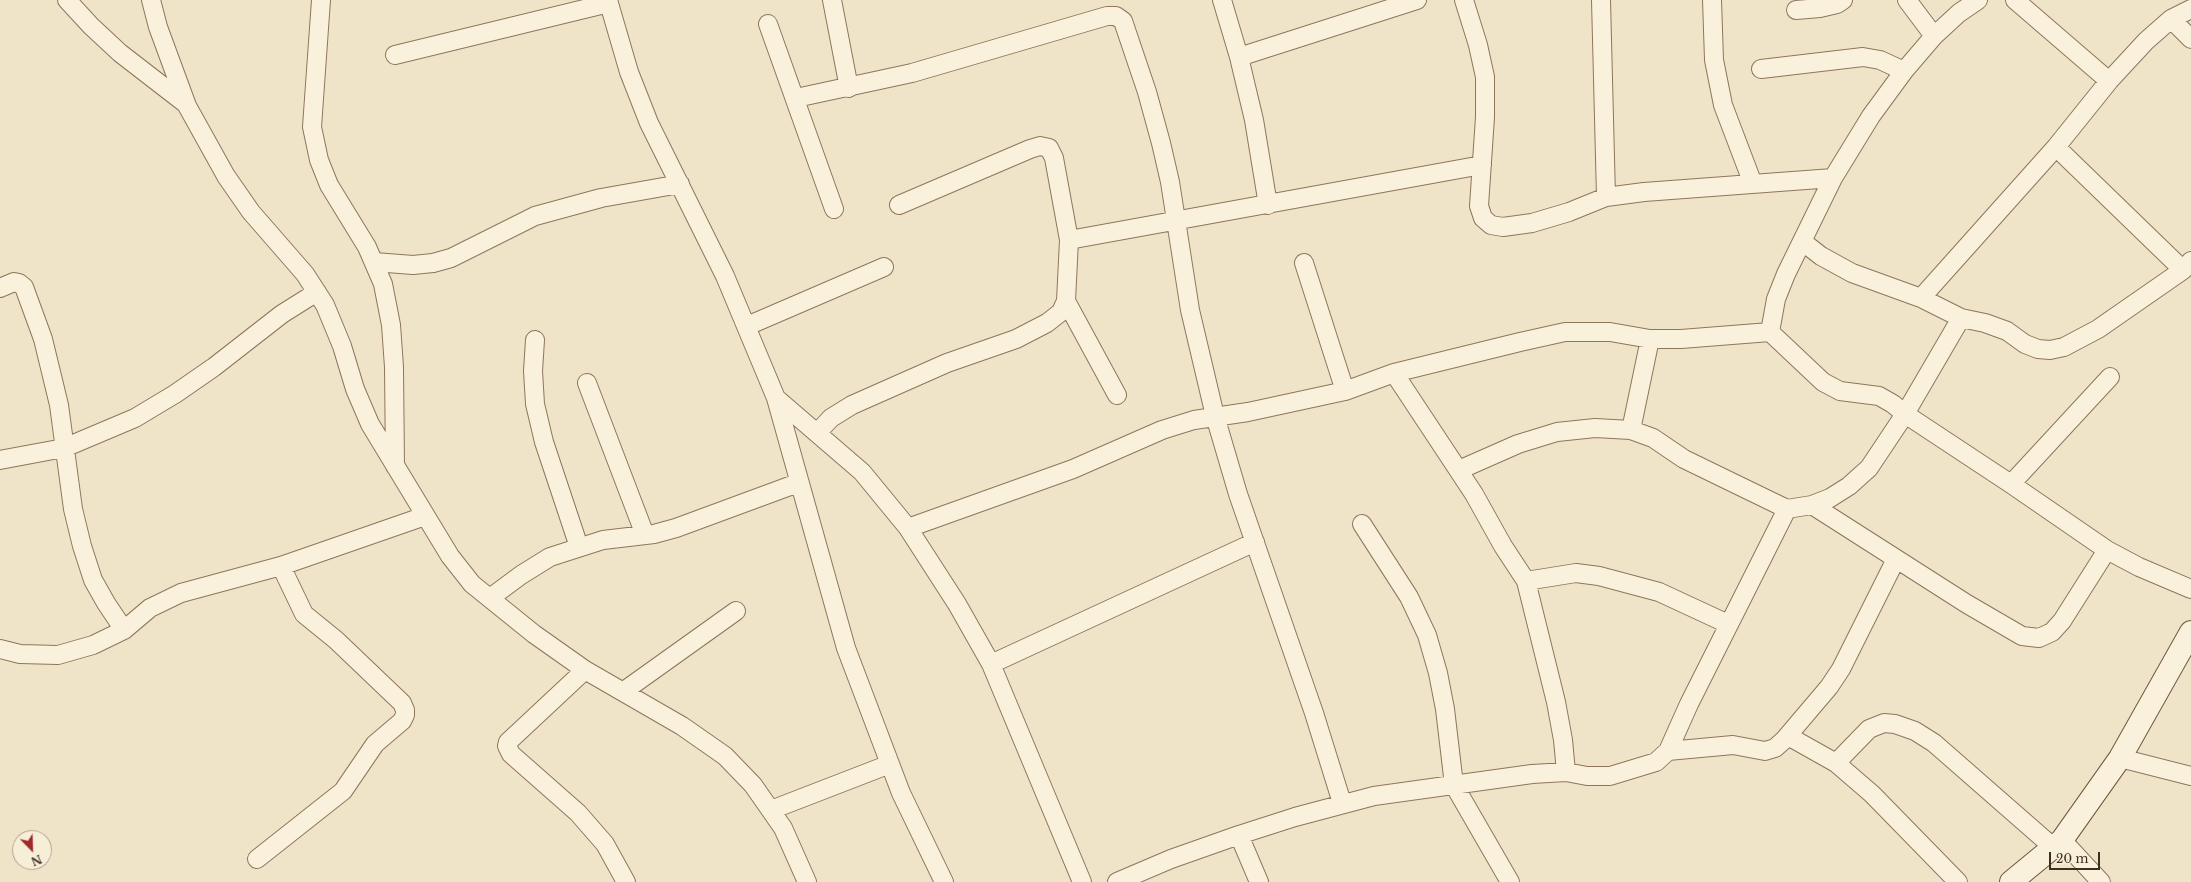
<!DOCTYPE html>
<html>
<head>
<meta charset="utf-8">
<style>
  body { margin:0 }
  #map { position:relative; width:2191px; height:882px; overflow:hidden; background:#f0e4c8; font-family:"Libre Baskerville",serif }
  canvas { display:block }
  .north { position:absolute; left:12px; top:830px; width:40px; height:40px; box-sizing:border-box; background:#f7eed8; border:1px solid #ada18e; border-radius:50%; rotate:157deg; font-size:11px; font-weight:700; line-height:16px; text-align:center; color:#3d2e20 }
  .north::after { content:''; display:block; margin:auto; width:14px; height:18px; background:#9e2a2b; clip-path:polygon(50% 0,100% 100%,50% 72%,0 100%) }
  .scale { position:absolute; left:2049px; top:852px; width:51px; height:18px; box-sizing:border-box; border:2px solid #3d2e20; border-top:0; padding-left:5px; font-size:12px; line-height:14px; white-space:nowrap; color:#3d2e20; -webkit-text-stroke:3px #f7eed8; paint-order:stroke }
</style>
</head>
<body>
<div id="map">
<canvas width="2191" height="882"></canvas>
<div class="north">N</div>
<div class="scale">20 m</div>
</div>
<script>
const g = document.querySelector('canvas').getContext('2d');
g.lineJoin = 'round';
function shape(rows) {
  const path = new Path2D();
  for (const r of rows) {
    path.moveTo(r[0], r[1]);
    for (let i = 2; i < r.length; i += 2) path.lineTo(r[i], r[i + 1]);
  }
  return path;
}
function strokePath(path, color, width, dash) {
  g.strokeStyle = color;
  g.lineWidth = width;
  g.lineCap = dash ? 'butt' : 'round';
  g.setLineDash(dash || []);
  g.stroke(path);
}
const minor = shape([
  [67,0,91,26,120,53,186,104,226,176,251,212,305,274,325,305,342,346,355,389,370,424,450,556,472,584,534,634,585,670,682,726,725,756,753,785,783,828,807,882],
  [151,0,158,27,186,103],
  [321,0,312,127,319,160,329,185,367,247,383,284,391,325,394,367,395,466],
  [608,0,629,72,649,123,725,276,776,398,846,648,901,793,944,882],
  [832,0,849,88],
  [1222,0,1239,57,1417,0],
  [1464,0,1478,45,1485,77,1485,117,1479,206,1483,218,1491,225,1503,227,1532,223,1569,212,1606,197,1644,192,1833,178],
  [1601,0,1606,197],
  [1712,0,1714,60,1723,105,1753,184],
  [1907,0,1934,36],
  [1978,0,1959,13,1934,36,1904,71,1871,116,1833,178,1786,274,1776,299,1770,332,1823,382,1840,391,1879,396,1893,404,1905,414,2011,484,2107,550,2139,567,2191,589],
  [2015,0,2109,81],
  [1796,10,1820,8,1837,4,1843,0],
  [2171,19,2191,9],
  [768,24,834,209],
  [395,55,609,3],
  [1239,57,1254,120,1268,205],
  [1761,69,1863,57,1880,60,1904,71],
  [796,98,912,73,1107,16,1116,16,1123,21,1147,92,1161,143,1170,182,1190,310,1215,416,1238,494,1314,713,1342,803],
  [2056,147,2183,270],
  [1069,240,1482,165],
  [1803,242,1821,256,1852,273,1921,298,1961,318],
  [374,262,413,265,433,263,451,258,535,216,601,198,680,184],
  [1304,263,1345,391],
  [0,288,14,282,19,283,24,287,43,339,59,405,73,509,82,546,93,580,106,603,124,630],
  [1921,298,2056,147,2109,81,2146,41,2171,19,2191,39],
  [1066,301,1117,395],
  [747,326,884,267],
  [535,340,533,371,535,404,544,442,579,547],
  [1394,373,1474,494,1503,546,1526,581,1556,702,1563,740,1566,772],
  [587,383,645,535],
  [776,398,862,472,908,528,957,604,991,664,1082,882],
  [1631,430,1650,339],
  [817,433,831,418,852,405,947,363,1016,339,1047,323,1061,312,1066,301,1069,240,1054,158,1049,148,1040,146,1030,149,899,205],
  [0,460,64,448,135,418,175,394,214,367,282,314,317,292],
  [1459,470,1518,444,1557,432,1595,428,1631,430,1653,438,1684,459,1787,509],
  [2011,484,2110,377],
  [1812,505,1967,604,2022,636,2039,638,2052,632,2062,621,2107,550],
  [1362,524,1409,597,1427,635,1438,673,1445,709,1454,785,1510,882],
  [908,528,1073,469,1162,430,1194,420,1248,412,1345,391,1394,373,1520,342,1565,332,1610,332,1650,339,1681,339,1770,332],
  [1526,581,1576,573,1599,576,1659,592,1728,624],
  [490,598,521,575,550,557,603,540,654,534,676,528,798,483],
  [0,649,20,654,58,655,93,645,124,630,150,608,181,593,281,566,425,516],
  [991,664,1255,542],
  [585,670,508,742,507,746,511,754,578,813,605,844,626,882],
  [624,691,736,611],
  [1788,736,1836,763,1872,794,1958,882],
  [1668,751,1733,745,1765,751,1775,748,1784,740,1829,687,1841,669,1896,559],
  [2120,758,2191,776],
  [1836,763,1869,729,1884,723,1895,724,1915,731,1934,743,2054,848],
  [771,810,890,764],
  [1239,835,1259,882],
  [2062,840,2101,882],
  [257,859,343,791,375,744,402,721,405,715,405,710,402,703,336,640,304,614,281,566],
  [1117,882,1171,859,1239,835,1295,817,1374,796,1532,774,1566,772,1587,776,1610,776,1656,762,1668,751,1689,704,1787,509,1812,505,1830,498,1849,486,1869,468,1905,414,1961,318,1985,323,2007,331,2025,344,2038,349,2050,350,2064,347,2098,329,2183,270,2191,261]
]);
const secondary = shape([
  [2011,882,2062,840,2120,758,2191,632]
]);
strokePath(minor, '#8d765c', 20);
strokePath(secondary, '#6f573f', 24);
strokePath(minor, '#faf1dc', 18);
strokePath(secondary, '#faf1dc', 22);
</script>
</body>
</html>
